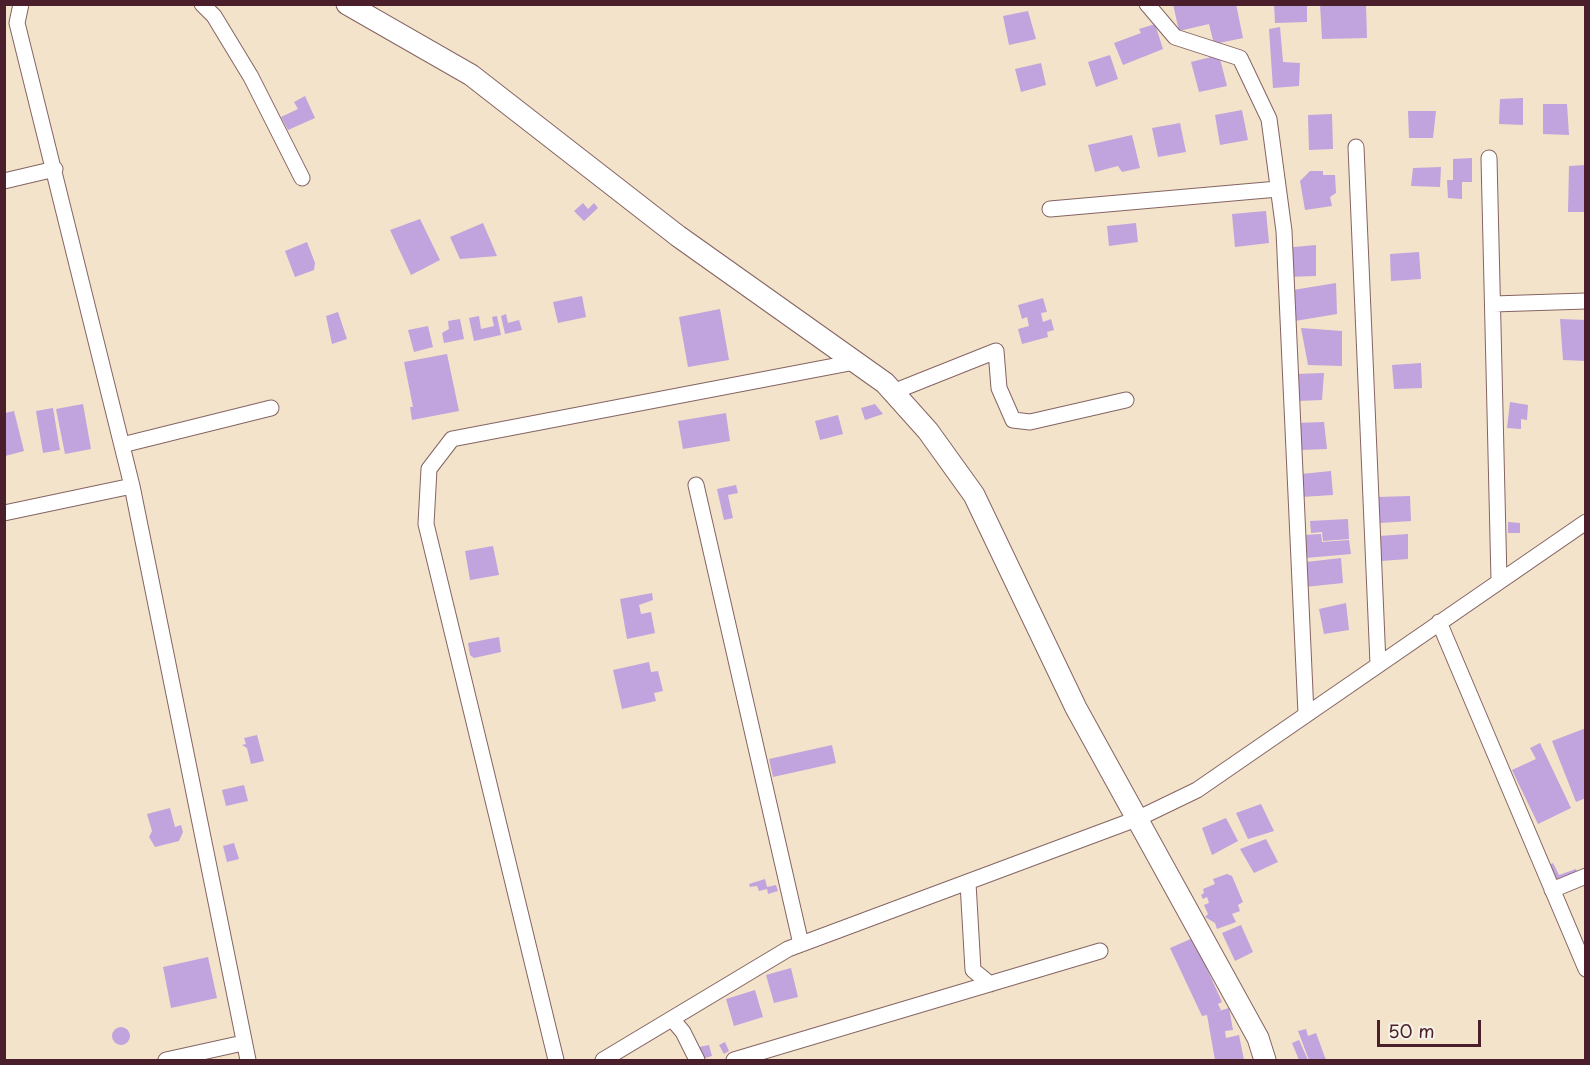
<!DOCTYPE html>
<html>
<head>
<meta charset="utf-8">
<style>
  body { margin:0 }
  #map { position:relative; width:1590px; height:1065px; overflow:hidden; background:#f3e3ca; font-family:"Playpen Sans",sans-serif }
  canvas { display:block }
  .frame { position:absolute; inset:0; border:6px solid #4a1f2b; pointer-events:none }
  .scale { position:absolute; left:1377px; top:1020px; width:104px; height:27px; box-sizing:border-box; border:3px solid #4a1f2b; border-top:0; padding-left:8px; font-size:18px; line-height:21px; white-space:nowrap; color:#4a1f2b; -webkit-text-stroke:4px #f7f3e8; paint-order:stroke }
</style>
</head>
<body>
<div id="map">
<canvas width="1590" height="1065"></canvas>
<div class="frame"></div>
<div class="scale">50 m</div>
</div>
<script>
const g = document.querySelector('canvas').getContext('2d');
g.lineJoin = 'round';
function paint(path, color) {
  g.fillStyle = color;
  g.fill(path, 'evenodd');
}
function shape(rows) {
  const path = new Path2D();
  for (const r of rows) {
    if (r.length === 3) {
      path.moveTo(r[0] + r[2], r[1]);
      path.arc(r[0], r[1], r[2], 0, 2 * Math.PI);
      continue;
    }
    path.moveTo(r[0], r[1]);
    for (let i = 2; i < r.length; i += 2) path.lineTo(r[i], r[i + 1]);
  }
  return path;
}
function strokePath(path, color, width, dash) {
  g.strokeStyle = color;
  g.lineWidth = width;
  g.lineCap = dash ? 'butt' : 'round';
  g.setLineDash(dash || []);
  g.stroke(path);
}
paint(shape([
  [1173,4,1236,4,1243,38,1214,44,1209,24,1179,31],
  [1274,4,1307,4,1307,22,1275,23],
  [1320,4,1366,4,1367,38,1322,39],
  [1028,11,1036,39,1009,45,1003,16],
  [1155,24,1163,49,1123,65,1114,43,1141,33,1139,29],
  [1280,27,1283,62,1300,63,1299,86,1273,88,1269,29],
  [1110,55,1118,79,1096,87,1088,62],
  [1219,55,1227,86,1199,92,1191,62],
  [1041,63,1046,85,1021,92,1015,69],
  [305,96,315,118,288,130,281,117,298,109,294,102],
  [1523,98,1523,125,1499,124,1500,99],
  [1543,104,1567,104,1569,135,1543,134],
  [1242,110,1248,140,1220,145,1215,115],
  [1408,111,1436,111,1433,138,1409,138],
  [1332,114,1333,149,1309,150,1308,115],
  [1180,123,1186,152,1158,157,1152,128],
  [1132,135,1140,168,1122,172,1118,166,1095,172,1088,145],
  [1472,158,1472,182,1462,182,1462,199,1448,198,1447,180,1453,180,1453,159],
  [1586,165,1586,212,1568,212,1569,166],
  [1441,167,1440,187,1411,186,1413,168],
  [1310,171,1323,171,1323,175,1335,175,1336,193,1330,197,1332,206,1305,210,1300,181],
  [583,203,588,209,594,203,598,208,584,221,574,211],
  [1266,211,1269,243,1235,247,1232,214],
  [420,219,440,260,411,275,390,230],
  [483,223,497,256,460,259,450,237],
  [1136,223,1138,242,1109,246,1107,226],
  [307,242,315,263,314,270,295,277,285,251],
  [1316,245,1316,276,1286,277,1284,248],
  [1419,252,1421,279,1391,281,1390,254],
  [1336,283,1337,314,1295,321,1293,290],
  [582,296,586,317,558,323,553,302],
  [1043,298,1047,312,1041,313,1043,322,1051,319,1054,330,1047,332,1048,337,1022,344,1018,329,1029,326,1027,317,1022,319,1018,305],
  [720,309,729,360,688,367,679,317],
  [338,312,347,339,332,344,326,316],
  [506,314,508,323,519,320,522,330,505,334,501,316],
  [479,316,481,329,494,326,492,317,497,316,501,335,474,341,469,318],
  [460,319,464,339,444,343,442,333,449,329,448,321],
  [1560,319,1586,320,1586,361,1563,360],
  [428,326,433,347,414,352,408,330],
  [1301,328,1342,331,1342,366,1308,365],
  [447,354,459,411,412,420,410,407,413,407,404,362],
  [1421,363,1422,388,1394,389,1392,365],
  [1324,373,1322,400,1297,401,1296,374],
  [1510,402,1528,405,1527,420,1521,419,1521,429,1507,428],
  [83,404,91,449,65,454,56,409],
  [875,404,883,414,865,420,861,408],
  [53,408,60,450,43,453,36,411],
  [14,411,24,451,5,456,5,413],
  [726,413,730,441,683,449,678,421],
  [838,415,843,434,820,440,815,421],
  [1324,422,1327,449,1300,450,1296,423],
  [1331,471,1333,495,1301,497,1301,474],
  [736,485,738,493,728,495,733,518,724,520,717,489],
  [1410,496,1411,521,1379,523,1377,497],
  [1348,519,1349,539,1323,541,1322,532,1311,533,1310,521],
  [1508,522,1520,523,1520,533,1508,533],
  [1321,534,1322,542,1349,540,1351,554,1306,558,1304,535],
  [1408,534,1408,559,1381,561,1379,536],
  [493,546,499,575,470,580,465,551],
  [1341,558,1343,583,1305,587,1306,562],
  [652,593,653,600,639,605,641,614,651,612,655,633,627,639,620,599],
  [1346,603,1349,630,1324,634,1319,609],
  [499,637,501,652,474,658,470,655,468,643],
  [649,662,651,672,658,671,663,691,654,693,656,701,622,709,613,670],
  [1586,728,1586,798,1576,802,1552,741],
  [257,735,264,761,251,764,247,748,242,745,246,744,244,738],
  [1540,743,1571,808,1538,824,1512,770,1536,759,1530,748],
  [832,745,836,763,773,777,769,759],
  [244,785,248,801,226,806,222,790],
  [1261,804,1274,831,1248,839,1236,813],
  [170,808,175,827,181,825,183,832,179,841,155,847,149,837,152,831,147,814],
  [1226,818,1238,841,1212,855,1202,828],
  [1266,839,1278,862,1254,873,1240,849],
  [234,843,239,859,227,862,223,846],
  [1553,863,1559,875,1576,869,1580,878,1552,890,1542,868],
  [1227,874,1232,876,1243,902,1238,905,1240,911,1232,914,1236,922,1217,929,1215,923,1205,917,1208,914,1204,905,1209,903,1207,897,1203,899,1201,895,1204,893,1203,889,1215,884,1213,879],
  [765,879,767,887,776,885,778,891,768,894,767,889,759,891,757,886,750,887,749,884],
  [1241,925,1253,952,1235,961,1222,933],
  [1193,938,1222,1002,1218,1004,1221,1010,1212,1013,1229,1008,1233,1030,1225,1031,1226,1038,1239,1035,1244,1060,1215,1060,1207,1015,1202,1016,1170,948],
  [208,957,217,998,171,1008,163,967],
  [791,968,798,997,774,1003,766,975],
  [755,990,763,1017,734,1026,726,999],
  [121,1036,9],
  [1306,1029,1308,1036,1316,1033,1326,1060,1309,1060,1298,1031],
  [1299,1040,1308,1060,1299,1060,1292,1043],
  [725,1042,729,1051,724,1054,719,1045],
  [709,1045,712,1056,702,1059,699,1047]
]), '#c1a3dd');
const street = shape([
  [21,4,17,23,132,486,248,1060],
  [202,4,214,16,251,77,302,178],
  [1147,4,1175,37,1240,58,1269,119,1284,231,1306,714],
  [1356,147,1378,664],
  [1489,158,1499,580],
  [4,181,55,169],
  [1050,209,1278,189],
  [1493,304,1586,301],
  [893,392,996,351,999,388,1013,420,1030,422,1126,400],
  [122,445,271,408],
  [696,485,801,944],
  [4,513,132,486],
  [1439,622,1586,969],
  [968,883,973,970,990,984],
  [1552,890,1586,876],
  [672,1019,683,1032,697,1060],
  [166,1060,243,1043],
  [556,1060,426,524,429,469,452,439,855,362],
  [603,1060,788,949,1139,818,1197,790,1586,522],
  [734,1060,1100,951]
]);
const secondary = shape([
  [347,4,471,75,678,236,885,383,928,431,974,495,1076,708,1258,1038,1265,1060]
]);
strokePath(street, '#856463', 17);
strokePath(secondary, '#856463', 23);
strokePath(street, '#fff', 15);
strokePath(secondary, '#fff', 21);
</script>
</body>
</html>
